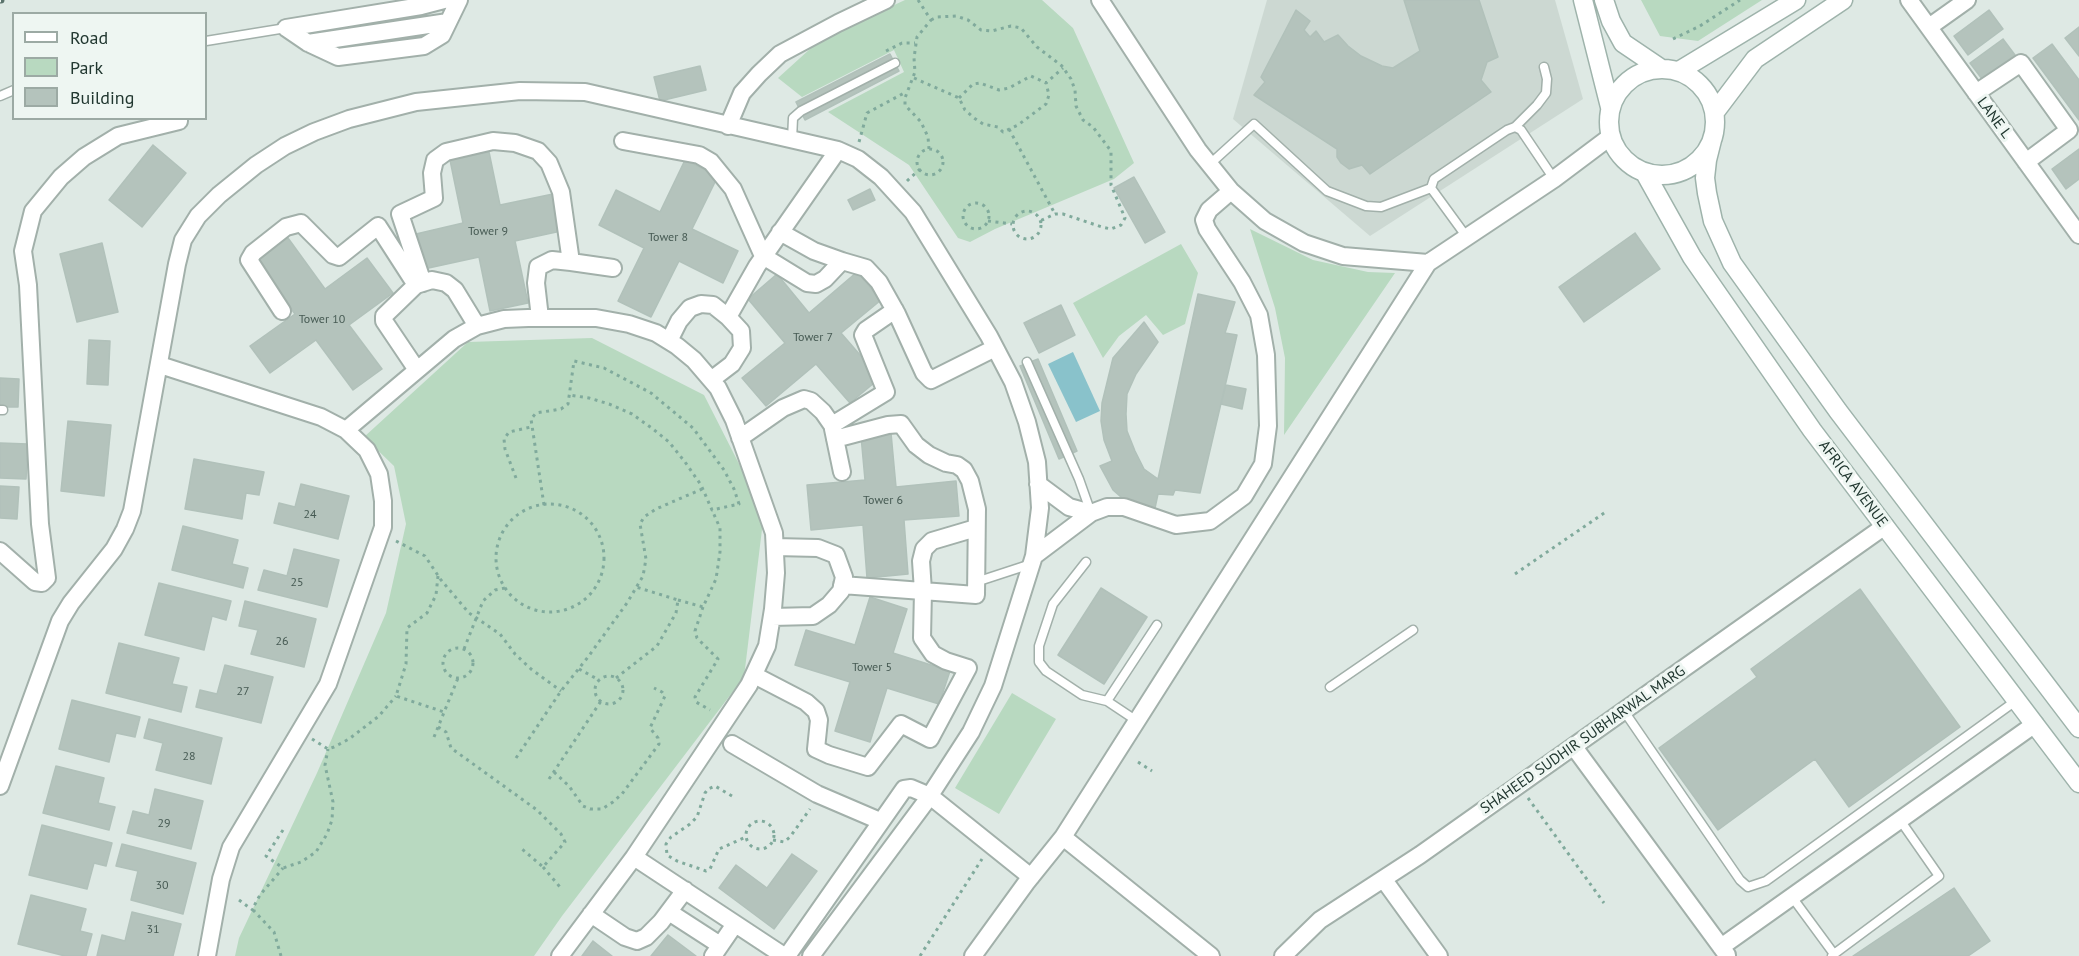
<!DOCTYPE html>
<html>
<head>
<meta charset="utf-8">
<style>
  body { margin:0 }
  #map { position:relative; width:2079px; height:956px; overflow:hidden; background:#dee9e4; font-family:"PT Sans",sans-serif }
  canvas { display:block }
  .legend { position:absolute; left:12px; top:12px; width:195px; height:108px; box-sizing:border-box; background:#eef6f2; border:2px solid #9caaa4; margin:0; padding:8px 10px; list-style:none; font-size:18px; color:#213730 }
  .legend li { display:flex; align-items:center; gap:12px; height:30px }
  .legend b { width:30px; border:2px solid #9caaa4 }
</style>
</head>
<body>
<div id="map">
<canvas width="2079" height="956"></canvas>
<ul class="legend">
<li><b style="height:8px;background:#fff"></b>Road</li>
<li><b style="height:16px;background:#b8d9c0"></b>Park</li>
<li><b style="height:16px;background:#b4c3bc"></b>Building</li>
</ul>
</div>
<script>
const g = document.querySelector('canvas').getContext('2d');
g.lineJoin = 'round';
function paint(path, color) {
  g.fillStyle = color;
  g.fill(path, 'evenodd');
}
function shape(rows) {
  const path = new Path2D();
  for (const r of rows) {
    if (r.length === 3) {
      path.moveTo(r[0] + r[2], r[1]);
      path.arc(r[0], r[1], r[2], 0, 2 * Math.PI);
      continue;
    }
    path.moveTo(r[0], r[1]);
    for (let i = 2; i < r.length; i += 2) path.lineTo(r[i], r[i + 1]);
  }
  return path;
}
function strokePath(path, color, width, dash) {
  g.strokeStyle = color;
  g.lineWidth = width;
  g.lineCap = dash ? 'butt' : 'round';
  g.setLineDash(dash || []);
  g.stroke(path);
}
function drawText(font, color, halo, rows, align = 'center') {
  g.font = font + ' "PT Sans",sans-serif';
  g.lineWidth = 6;
  g.setLineDash([]);
  g.textBaseline = 'middle';
  g.strokeStyle = halo;
  g.fillStyle = color;
  for (const [text, x, y, turn = 0] of rows) {
    g.save();
    g.translate(x, y);
    g.rotate((+turn || 0) * Math.PI / 180);
    g.textAlign = isNaN(turn) ? turn : align;
    if (halo) g.strokeText(text, 0, 0);
    g.fillText(text, 0, 0);
    g.restore();
  }
}
paint(shape([
  [1267,0,1555,0,1583,99,1370,236,1233,119]
]), '#ccd8d2');
paint(shape([
  [905,0,1042,0,1073,28,1134,163,1114,179,995,229,970,242,958,238,909,165,828,112,904,72,894,50,802,97,778,78,821,39],
  [1641,0,1762,0,1698,41,1660,36],
  [1250,229,1313,260,1368,272,1395,273,1284,435,1285,358,1275,308],
  [1181,244,1198,273,1185,324,1163,335,1146,315,1119,336,1103,358,1073,303],
  [592,338,704,395,764,513,744,677,562,916,534,956,235,956,239,938,317,773,386,613,406,524,394,466,364,437,468,342],
  [1012,693,1056,719,999,814,955,788]
]), '#b8d9c0');
paint(shape([
  [1073,352,1100,411,1076,422,1048,364]
]), '#89c2cb');
const building = shape([
  [1404,0,1479,0,1498,57,1487,62,1481,80,1491,92,1370,174,1362,165,1349,169,1341,163,1337,157,1337,149,1254,95,1265,82,1261,77,1296,10,1310,21,1304,30,1310,37,1316,31,1324,42,1338,35,1348,46,1361,56,1382,66,1393,68,1420,51,1404,0],
  [1989,10,2003,29,1968,55,1954,36,1989,10],
  [2079,27,2079,56,2065,38,2079,27],
  [2003,39,2015,55,1982,79,1970,63,2003,39],
  [2052,44,2079,80,2079,120,2033,58,2052,44],
  [890,54,899,71,805,120,796,102,890,54],
  [700,66,706,90,660,101,654,77,700,66],
  [153,145,186,173,142,227,109,200,153,145],
  [2079,149,2079,179,2066,189,2052,169,2079,149],
  [489,152,500,205,553,194,561,231,515,241,528,303,490,311,479,257,424,269,416,234,463,223,450,160,489,152],
  [685,160,718,176,692,229,738,251,723,283,679,261,651,317,618,301,644,248,599,225,616,190,660,212,685,160],
  [1134,177,1165,232,1145,243,1114,188,1134,177],
  [870,189,875,200,853,210,848,200,870,189],
  [1635,233,1660,269,1584,322,1559,287,1635,233],
  [288,238,325,289,367,258,393,293,349,325,382,369,353,390,316,340,270,373,250,346,295,314,256,262,288,238],
  [102,243,118,312,77,322,60,254,102,243],
  [857,272,881,300,841,333,880,378,850,403,816,364,766,406,742,378,785,343,748,299,777,274,809,313,857,272],
  [1198,294,1235,302,1225,333,1237,335,1200,493,1175,490,1173,495,1158,494,1155,508,1129,504,1113,490,1100,466,1112,461,1104,440,1101,421,1102,403,1113,358,1144,322,1158,342,1136,374,1127,394,1126,414,1127,431,1135,451,1144,469,1158,479,1198,294],
  [1061,305,1075,335,1039,353,1024,323,1061,305],
  [89,340,110,341,108,385,87,384,89,340],
  [1038,359,1077,451,1059,459,1020,366,1038,359],
  [0,378,19,379,18,407,0,407,0,378],
  [1226,385,1246,389,1242,409,1221,404,1226,385],
  [68,421,111,425,104,496,61,491,68,421],
  [891,433,896,487,956,481,959,516,904,520,908,574,867,578,863,525,811,530,807,485,865,480,861,436,891,433],
  [0,443,28,444,26,479,0,478,0,443],
  [194,459,264,472,259,495,246,493,242,519,185,509,194,459],
  [301,484,349,496,338,539,274,523,279,503,295,507,301,484],
  [0,486,19,487,17,519,0,518,0,486],
  [183,526,238,540,232,564,248,568,243,588,172,570,183,526],
  [294,549,339,560,327,607,258,590,264,570,287,576,294,549],
  [159,583,231,601,226,620,212,616,204,650,145,635,159,583],
  [1101,588,1147,617,1104,684,1058,655,1101,588],
  [1860,589,1960,727,1849,807,1815,759,1718,830,1659,748,1757,677,1751,669,1860,589],
  [870,597,907,609,893,653,950,671,939,704,887,688,870,742,835,731,850,682,795,665,806,630,855,645,870,597],
  [245,601,316,619,304,667,251,654,258,630,239,626,245,601],
  [119,643,179,658,172,684,187,687,181,712,106,693,119,643],
  [225,665,273,677,261,723,196,707,200,690,217,694,225,665],
  [72,700,140,717,135,737,116,733,109,762,59,749,72,700],
  [149,719,222,738,211,784,156,770,163,743,144,738,149,719],
  [56,766,104,778,98,803,115,807,109,830,43,813,56,766],
  [155,789,203,801,191,849,127,833,133,811,149,815,155,789],
  [42,825,112,843,106,866,94,863,87,889,29,875,42,825],
  [122,844,196,863,183,914,131,900,138,871,116,866,122,844],
  [792,854,817,871,774,929,719,888,736,865,767,888,792,854],
  [1954,888,1990,941,1968,956,1853,956,1954,888],
  [31,895,86,909,80,931,92,934,86,956,65,956,18,944,31,895],
  [132,912,181,924,173,956,97,956,102,935,125,941,132,912],
  [668,935,696,956,651,956,668,935],
  [593,941,612,956,582,956,593,941]
]);
paint(building, '#b4c3bc');
strokePath(building, '#b1c1ba', 1.5);
const lane = shape([
  [206,41,286,28],
  [0,96,14,90],
  [1515,127,1521,130,1554,179],
  [792,140,793,118,801,111,895,63],
  [1210,164,1254,124,1327,191,1366,206,1381,207,1431,188,1434,179,1507,130,1515,127,1537,105,1546,93,1547,79,1544,67],
  [1431,188,1466,236],
  [1027,362,1079,479,1091,513],
  [0,410,3,410],
  [1086,562,1053,604,1039,646,1039,662,1046,671,1082,695,1107,701],
  [976,582,1031,564],
  [1330,687,1413,630],
  [1624,711,1740,880,1748,887,1766,881,2017,700],
  [1137,721,1107,701,1157,625],
  [1792,897,1834,954,1832,956],
  [1834,954,1939,876,1900,820]
]);
const street = shape([
  [1100,0,1198,150,1231,191,1265,221,1304,243,1343,256,1428,263],
  [1909,0,2079,235],
  [1929,27,1967,0],
  [286,28,308,43,338,57,424,46,442,35,459,0],
  [286,28,421,6,444,0],
  [308,43,448,22],
  [1976,93,2021,63,2069,130,2026,162],
  [728,126,742,93,759,74,780,54,838,23,886,0],
  [623,141,699,155,711,162,733,189,763,256,807,283,816,284,825,279,842,261,814,251,780,232],
  [842,261,866,268,879,282,897,314,924,373,931,380,995,348],
  [423,283,400,214,434,198,432,173,435,160,446,152,493,141,515,143,538,151,549,163,561,192,571,262,613,268],
  [282,311,249,260,253,253,286,227,301,223,333,255,339,257,378,226,416,285],
  [728,317,757,266,838,150,858,159,881,177,913,212,989,336,1013,382,1027,422,1037,462,1040,508,1034,556,993,686,971,732,927,800,811,956],
  [540,318,536,283,538,267,552,260,571,262],
  [669,341,679,321,690,308,701,304,713,305,728,317,741,331,742,348,732,364,711,380],
  [160,365,321,417,346,430,367,450,379,474,383,501,383,527,328,684,231,847,221,879,207,956],
  [417,370,384,321,384,316,416,285,432,280,446,283,455,290,477,326],
  [833,429,842,472],
  [346,430,454,339,477,326,504,319,528,318,596,318,629,324,656,333,677,346,694,360,718,388,734,420,774,533,776,573,773,609,767,646,749,685,634,857,560,956],
  [740,438,783,408,804,399,811,401,823,412,832,425,886,392,863,335,866,330,895,310],
  [835,439,888,425,901,424,916,445,929,455,946,463,957,465,964,470,970,481,977,509,976,595,842,585],
  [1038,484,1069,507,1091,513],
  [0,551,35,582,42,583,47,578,40,524,28,285,23,251,33,211,61,177,84,157,118,136,179,121],
  [1034,556,1091,513,1107,507,1124,507,1176,525,1210,521,1244,496,1263,464,1268,426,1266,355,1259,315,1242,282,1207,229,1204,220,1209,210,1231,191],
  [772,617,813,616,829,605,841,591,844,577,836,555,818,548,775,547],
  [754,675,806,702,816,711,819,720,816,749,829,755,868,767,901,724,930,739,968,668,946,661,933,654,922,638,923,591,921,561,924,549,932,541,976,528],
  [732,744,817,794,880,821],
  [1574,747,1727,955],
  [0,786,60,621,71,603,114,549,125,529,132,511,177,264,183,240,198,216,219,195,256,165,285,146,314,132,349,119,416,102,520,91,585,92,838,150],
  [1063,837,1211,956],
  [634,857,784,956],
  [1384,880,1439,956],
  [669,912,720,945],
  [591,914,625,937,637,941,646,937,661,922,685,890],
  [1721,947,2035,724],
  [713,956,735,924],
  [787,956,904,789,911,788,930,796,1031,877],
  [973,956,1026,883,1063,837,1428,263,1554,179,1610,137],
  [1283,956,1320,920,1420,855,1885,526]
]);
const secondary = shape([
  [1583,0,1610,107],
  [1604,0,1611,21,1623,43,1660,68],
  [1662,122,53],
  [1679,71,1796,0],
  [1715,112,1755,59,1843,0],
  [1712,140,1707,160,1705,178,1707,193,1713,221,1732,263,1838,411,2079,728],
  [1645,173,1692,257,1812,430,2079,783]
]);
strokePath(lane, '#a2b0aa', 11);
strokePath(street, '#a2b0aa', 20);
strokePath(secondary, '#9eb3ab', 21);
strokePath(shape([
  [918,0,931,20,917,37,914,58,915,72,905,98,905,105,921,122,928,137,929,149],
  [931,20,937,17,956,16,968,20,981,30,992,31,1011,26,1021,28,1037,47,1062,66,1071,79,1075,90,1076,106,1083,120,1093,127,1111,151,1111,185,1125,218,1121,225,1111,229,1102,227,1063,214,1055,214,1040,221],
  [1673,39,1700,26,1740,0],
  [886,51,902,43,915,43],
  [914,78,959,98,965,110,974,118,983,124,998,127,1003,132,1018,125,1046,104,1049,95,1046,83,1063,68],
  [959,98,973,84,980,83,999,90,1009,88,1031,76,1046,83],
  [1009,129,1055,214],
  [859,142,867,113,906,92],
  [930,162,13],
  [907,181,920,169],
  [976,216,13],
  [1027,225,14],
  [988,221,1012,224],
  [516,478,505,449,504,439,509,432,531,427],
  [550,558,54],
  [544,505,531,419,536,413,561,409,568,404,574,361,604,368,651,393,693,428,724,470,734,489,739,504,712,510,701,485,685,462,669,442,653,429,632,414,609,404,589,398,569,395],
  [396,541,425,556,441,580,469,613,500,634,515,654,531,669,561,691],
  [1515,574,1607,511],
  [438,576,436,595,427,613,407,628,406,664,396,696,444,712],
  [678,600,703,607,716,579,720,552,720,528,712,510],
  [703,607,695,631,697,638,718,659,695,697,696,702,710,710],
  [458,663,15],
  [464,649,483,601,495,590,505,588],
  [579,669,599,680],
  [609,690,14],
  [616,678,657,646,676,613,678,600,636,587],
  [438,727,446,732,451,748,537,810,561,834,565,842,543,867,522,849],
  [434,737,458,678],
  [312,739,328,749,334,747,349,739,379,716,396,696],
  [516,758,561,691,588,657,627,603,643,576,646,559,640,524,644,517,656,509,702,489],
  [1138,762,1152,771],
  [554,772,569,786,583,806,590,809,602,809,613,802,622,794,659,744,658,738,650,728,665,696,662,692,654,688],
  [549,779,601,701],
  [732,796,715,786,708,789,705,793,697,817,690,824,671,837,666,844,667,855,677,861,706,871,710,869,719,849,746,837],
  [1528,798,1604,903],
  [760,835,14],
  [283,830,266,856,283,868,301,862,316,852,327,834,332,820,333,802,325,765,328,749],
  [773,840,784,842,790,837,810,809],
  [543,867,560,887],
  [239,900,254,911],
  [281,956,274,932,254,911,254,906,260,895,283,868],
  [920,956,982,859]
]), '#80aa9c', 3, [3, 4.5]);
strokePath(lane, '#fff', 8);
strokePath(street, '#fff', 16);
strokePath(secondary, '#fff', 18);
const rail = shape([
  [0,0,1,0]
]);
strokePath(rail, '#5b736c', 7);
strokePath(rail, '#eef6f2', 4.5, [14]);
drawText('12px', '#465a53', null, [
  ["Tower 9",488,232],
  ["Tower 8",668,238],
  ["Tower 10",322,320],
  ["Tower 7",813,338],
  ["Tower 6",883,501],
  ["24",310,515],
  ["25",297,583],
  ["26",282,642],
  ["Tower 5",872,668],
  ["27",243,692],
  ["28",189,757],
  ["29",164,824],
  ["30",162,886],
  ["31",153,930]
]);
drawText('15px', '#213730', '#eef6f2', [
  ["LANE L",1994,118,54],
  ["AFRICA AVENUE",1853,484,53],
  ["SHAHEED SUDHIR SUBHARWAL MARG",1583,740,-35]
]);
</script>
</body>
</html>
